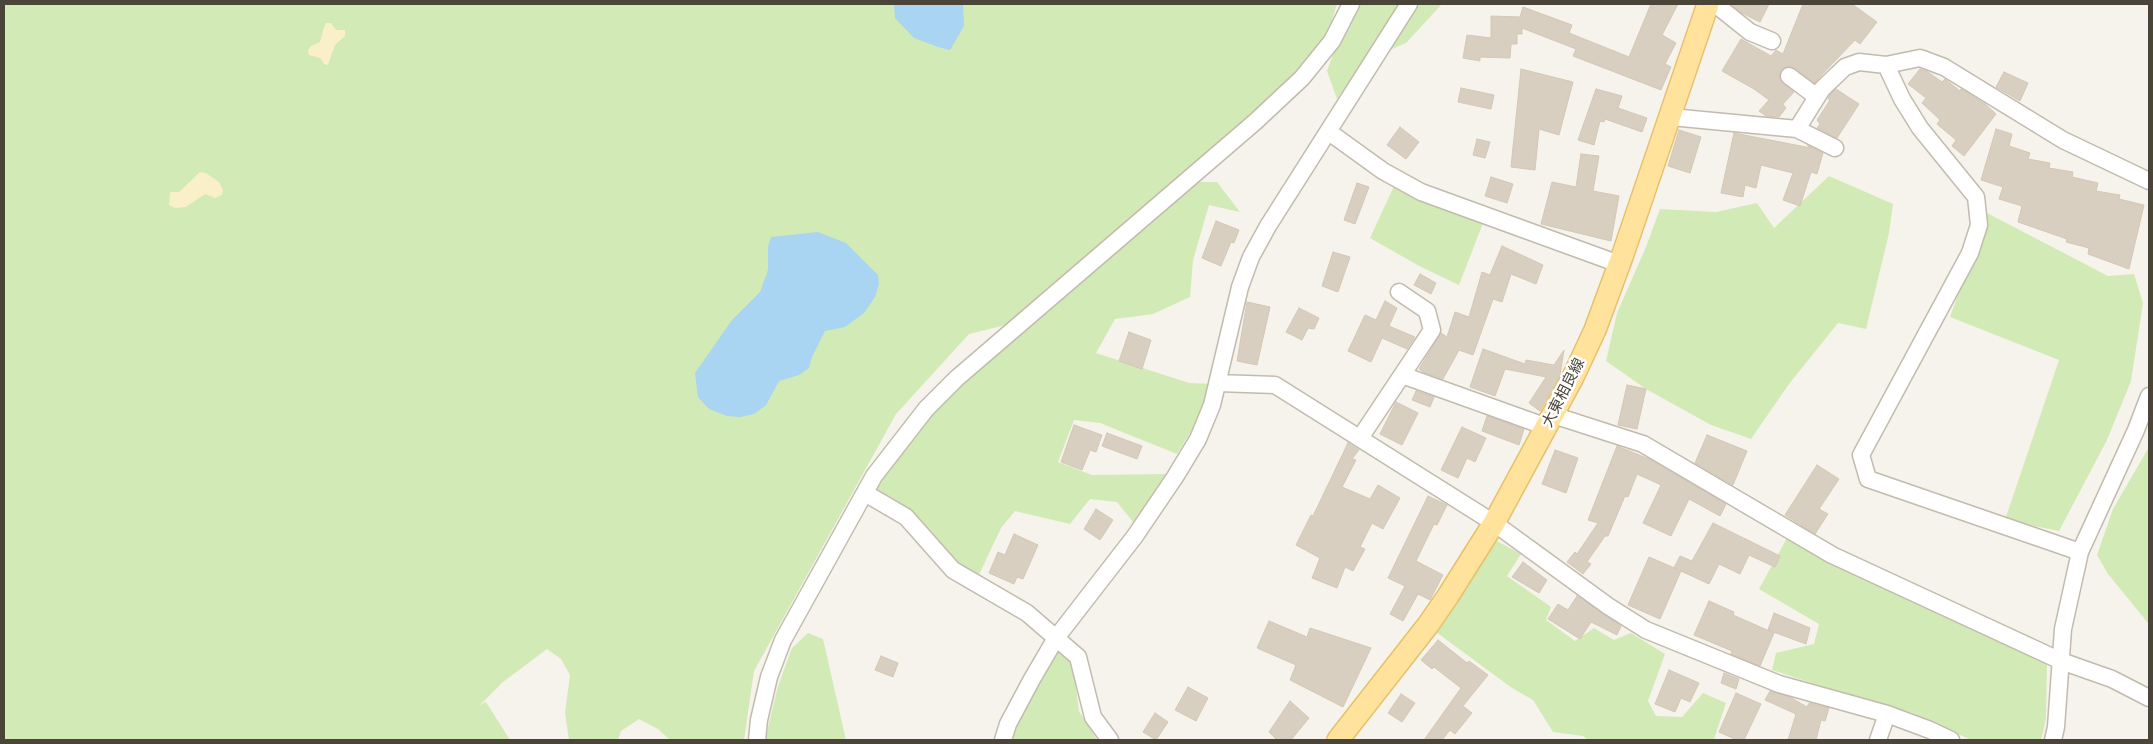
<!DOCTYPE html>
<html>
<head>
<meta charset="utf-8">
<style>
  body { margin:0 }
  #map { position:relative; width:2153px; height:744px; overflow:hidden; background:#f6f3ec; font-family:"DejaVu Sans",sans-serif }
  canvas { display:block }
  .frame { position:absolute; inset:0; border:5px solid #4b4439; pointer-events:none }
</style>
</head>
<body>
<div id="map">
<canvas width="2153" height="744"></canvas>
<div class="frame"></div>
</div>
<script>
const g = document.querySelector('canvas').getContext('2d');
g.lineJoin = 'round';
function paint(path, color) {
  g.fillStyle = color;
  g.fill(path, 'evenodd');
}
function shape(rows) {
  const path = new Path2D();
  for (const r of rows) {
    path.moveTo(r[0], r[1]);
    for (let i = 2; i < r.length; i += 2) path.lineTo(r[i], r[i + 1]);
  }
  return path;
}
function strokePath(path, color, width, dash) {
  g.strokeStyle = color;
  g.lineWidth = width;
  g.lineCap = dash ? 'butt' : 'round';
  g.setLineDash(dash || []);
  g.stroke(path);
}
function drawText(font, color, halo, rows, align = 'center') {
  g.font = font + ' "DejaVu Sans","Noto Sans JP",sans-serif';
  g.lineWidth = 5;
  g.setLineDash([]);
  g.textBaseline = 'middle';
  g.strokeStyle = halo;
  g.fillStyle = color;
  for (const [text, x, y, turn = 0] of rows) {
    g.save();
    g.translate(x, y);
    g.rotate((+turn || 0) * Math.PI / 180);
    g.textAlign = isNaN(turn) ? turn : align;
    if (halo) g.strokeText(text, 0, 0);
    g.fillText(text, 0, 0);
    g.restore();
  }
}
paint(shape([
  [4,4,1337,4,1329,30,1290,83,1065,285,1154,220,1195,182,1217,182,1240,212,1209,205,1193,260,1190,297,1153,314,1115,319,1096,353,1189,383,1214,384,1196,423,1177,454,1100,423,1074,420,1058,462,1092,475,1170,474,1133,522,1117,502,1090,499,1070,524,1015,511,1001,528,975,583,868,492,943,397,1022,321,969,334,896,414,754,671,744,740,670,740,658,729,639,719,621,731,618,740,569,740,565,713,570,675,561,659,547,649,503,682,480,705,486,702,510,740,4,740],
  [1351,4,1442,4,1406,43,1364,61,1337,99,1327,71],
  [1829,176,1893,204,1889,233,1866,329,1838,323,1789,384,1751,439,1711,425,1646,389,1606,361,1617,313,1646,247,1660,209,1716,212,1757,203,1774,228],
  [1395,184,1483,223,1459,285,1421,267,1370,238],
  [1987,213,2108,276,2134,274,2143,303,2131,381,2107,440,2059,531,2005,520,2059,360,1950,317],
  [2149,447,2149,623,2148,623,2108,574,2097,555,2113,509],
  [1787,538,2047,662,2046,719,2041,740,1971,740,1913,713,1833,690,1772,670,1776,653,1814,644,1819,624,1759,589],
  [1495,540,1521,554,1507,576,1551,607,1546,620,1575,641,1594,628,1614,640,1631,633,1665,654,1648,701,1656,716,1682,717,1703,693,1726,703,1714,739,1716,740,1588,740,1583,736,1553,732,1533,700,1512,688,1436,632,1442,610],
  [808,633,823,639,846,740,765,740,778,686,792,648],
  [1056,649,1066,654,1073,666,1079,711,1097,740,1006,740]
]), '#d2eab5');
paint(shape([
  [326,23,331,23,336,30,345,30,345,36,335,45,328,65,324,64,320,58,309,55,308,50,311,46,320,42,324,27],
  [200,172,206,173,219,182,223,190,222,195,215,198,205,194,186,207,175,208,169,205,170,192,179,192]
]), '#f9efc9');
paint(shape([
  [894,4,963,4,964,26,950,50,938,47,914,38,895,18],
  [818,232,846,243,878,275,879,284,875,297,864,313,845,327,825,331,812,357,809,368,799,375,779,381,766,405,754,414,740,417,727,416,709,409,698,397,695,373,732,320,760,292,768,270,768,246,771,237]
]), '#a9d4f2');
const building = shape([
  [1651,4,1678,4,1662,35,1676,43,1665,64,1671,67,1661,90,1573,56,1576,49,1522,28,1522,34,1517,34,1517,44,1511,44,1510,58,1480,57,1480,61,1463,58,1467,35,1491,38,1491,16,1520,17,1523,7,1572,25,1569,33,1629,57,1651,4],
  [1731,4,1769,4,1760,22,1742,13,1731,4],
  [1803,4,1852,4,1877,22,1860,44,1855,40,1814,83,1791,66,1781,70,1779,74,1780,80,1794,92,1783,104,1786,108,1779,117,1766,116,1759,111,1769,100,1754,89,1722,71,1741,39,1771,56,1776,50,1783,54,1803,4],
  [1521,69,1573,82,1559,135,1539,129,1535,170,1511,167,1521,69],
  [1920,69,1928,72,1942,82,1945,79,1960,91,1961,89,1985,104,1996,114,1964,156,1952,146,1956,140,1937,124,1940,120,1922,103,1926,98,1908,84,1920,69],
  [2004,72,2028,83,2020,101,1996,87,2004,72],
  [1461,88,1494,95,1491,109,1458,102,1461,88],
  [1596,89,1622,96,1618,108,1647,118,1642,132,1605,119,1604,122,1600,121,1594,145,1578,140,1596,89],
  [1836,89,1859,104,1837,138,1817,128,1820,124,1817,120,1830,100,1828,99,1830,95,1836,89],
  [1400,127,1419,142,1406,159,1387,145,1400,127],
  [1996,129,2012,134,2009,146,2030,153,2028,159,2050,163,2049,168,2073,172,2072,177,2098,183,2096,191,2120,195,2119,199,2144,205,2129,269,2088,254,2089,248,2066,242,2067,239,2018,222,2022,206,1999,199,2003,187,1981,180,1996,129],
  [1679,130,1701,137,1690,173,1668,166,1679,130],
  [1734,133,1811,148,1807,145,1823,153,1817,174,1811,172,1800,206,1783,200,1793,173,1761,165,1756,188,1745,185,1743,197,1721,193,1734,133],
  [1477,139,1490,142,1485,158,1473,155,1477,139],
  [1581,154,1599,156,1593,191,1619,196,1611,241,1541,224,1552,182,1576,187,1581,154],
  [1491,177,1513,184,1507,203,1485,196,1491,177],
  [1357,183,1369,187,1355,224,1344,220,1357,183],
  [1216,221,1239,230,1234,243,1231,242,1221,266,1202,258,1216,221],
  [1502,246,1543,265,1536,284,1511,274,1502,302,1493,299,1473,355,1459,350,1443,379,1423,372,1419,369,1441,333,1447,337,1455,312,1469,317,1482,272,1490,275,1502,246],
  [1333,252,1350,257,1338,292,1322,286,1333,252],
  [1420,274,1436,283,1431,294,1414,285,1420,274],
  [1385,301,1397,308,1389,326,1415,337,1407,349,1382,338,1371,362,1348,351,1365,315,1376,320,1385,301],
  [1247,302,1270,307,1257,365,1237,361,1247,302],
  [1299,308,1319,318,1314,329,1308,328,1302,340,1286,332,1299,308],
  [1129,332,1151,340,1142,369,1119,361,1129,332],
  [1483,349,1525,364,1526,360,1554,365,1564,350,1560,375,1540,411,1529,403,1546,377,1505,369,1495,396,1470,387,1483,349],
  [1627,385,1646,389,1637,429,1618,425,1627,385],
  [1416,391,1434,397,1430,407,1412,400,1416,391],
  [1396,402,1418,413,1402,445,1380,434,1396,402],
  [1487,416,1524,429,1519,445,1482,431,1487,416],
  [1074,425,1102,435,1096,452,1090,450,1082,470,1061,462,1074,425],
  [1462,427,1486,438,1475,462,1467,458,1458,478,1441,470,1462,427],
  [1107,433,1142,446,1137,459,1102,446,1107,433],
  [1707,435,1747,451,1733,485,1695,463,1707,435],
  [1348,443,1359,450,1352,459,1356,460,1342,487,1370,499,1378,485,1400,498,1383,529,1372,523,1360,547,1365,549,1353,571,1345,567,1337,588,1312,578,1320,558,1296,545,1311,515,1313,516,1348,443],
  [1617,446,1649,459,1726,504,1720,516,1689,499,1671,536,1643,523,1661,485,1637,474,1628,497,1625,496,1608,536,1605,536,1587,562,1591,564,1583,574,1567,562,1575,552,1577,554,1598,523,1588,520,1617,446],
  [1555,450,1578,458,1566,493,1542,484,1555,450],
  [1817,465,1839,479,1819,509,1828,514,1815,534,1785,515,1817,465],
  [1428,496,1447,505,1437,525,1434,524,1416,561,1443,575,1430,600,1418,594,1403,621,1390,614,1405,586,1388,578,1428,496],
  [1096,509,1113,520,1100,540,1084,529,1096,509],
  [1713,523,1780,556,1775,567,1749,555,1740,574,1719,564,1709,584,1681,571,1660,619,1628,605,1649,557,1677,569,1674,568,1680,556,1692,561,1713,523],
  [1014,534,1038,545,1023,579,1017,577,1014,584,989,573,998,552,1005,555,1014,534],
  [1523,562,1547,580,1539,593,1512,577,1523,562],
  [1577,596,1621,626,1617,635,1591,622,1580,639,1548,619,1558,604,1568,610,1577,596],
  [1709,601,1734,612,1733,615,1774,633,1760,666,1731,654,1732,651,1694,635,1709,601],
  [1774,613,1810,628,1806,644,1768,630,1774,613],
  [1269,621,1307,637,1310,628,1371,648,1343,707,1290,680,1296,665,1257,648,1269,621],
  [1438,640,1467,663,1469,661,1488,675,1463,706,1472,713,1455,734,1450,730,1442,740,1424,740,1461,688,1434,667,1432,669,1421,660,1438,640],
  [881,656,898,663,893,677,875,670,881,656],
  [1669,670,1699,683,1690,702,1681,698,1675,712,1655,704,1669,670],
  [1724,673,1739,679,1736,689,1721,683,1724,673],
  [1188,687,1208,698,1196,721,1175,710,1188,687],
  [1770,691,1790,697,1807,707,1809,703,1829,708,1825,721,1821,720,1816,740,1788,740,1796,714,1765,700,1770,691],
  [1736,693,1761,704,1744,740,1737,740,1719,732,1736,693],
  [1401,694,1415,703,1402,722,1388,713,1401,694],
  [1290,701,1309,718,1291,740,1277,740,1269,732,1290,701],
  [1155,713,1168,722,1156,740,1143,732,1155,713]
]);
paint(building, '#d8cfc1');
strokePath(building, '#d3c7b4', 1);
const minor = shape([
  [1715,4,1750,32,1772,41],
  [1886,65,1902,99,1920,128,1976,197,1979,225,1970,253,1861,455,1868,479,2080,552],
  [1789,76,1817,97],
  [1671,117,1797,129,1822,89,1845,67,1859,62,1886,65,1920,58,1944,67,2063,140,2149,181],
  [1797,129,1835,148],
  [1329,132,1383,171,1421,192,1619,264],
  [1402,375,1547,427],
  [1218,383,1275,385,1494,523,1608,606,1646,630,1779,684,1887,714,1930,730,1951,740],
  [1553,415,1643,444,1832,555,2061,661,2112,679,2149,698],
  [1360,438,1432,330,1427,311,1399,292],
  [865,493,906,517,953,570,1027,613,1078,657,1093,717,1110,740],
  [757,740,759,720,769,677,783,640,874,476,926,409,957,378,1255,122,1302,78,1332,41,1351,4],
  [1003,740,1008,724,1032,679,1056,638,1135,536,1175,477,1198,439,1212,405,1240,287,1251,257,1268,226,1409,4],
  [1878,740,1887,714],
  [2053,740,2056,727,2063,629,2080,552,2136,430,2149,396]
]);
const major = shape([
  [1338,740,1428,625,1448,596,1494,523,1573,377,1595,330,1623,254,1708,4]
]);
strokePath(minor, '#c2bbae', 19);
strokePath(major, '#e6c16a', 24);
strokePath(minor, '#fff', 16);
strokePath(major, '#ffe39c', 21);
drawText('15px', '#4b4439', '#fff', [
  ["大東相良線",1564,393,-63]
]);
</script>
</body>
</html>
